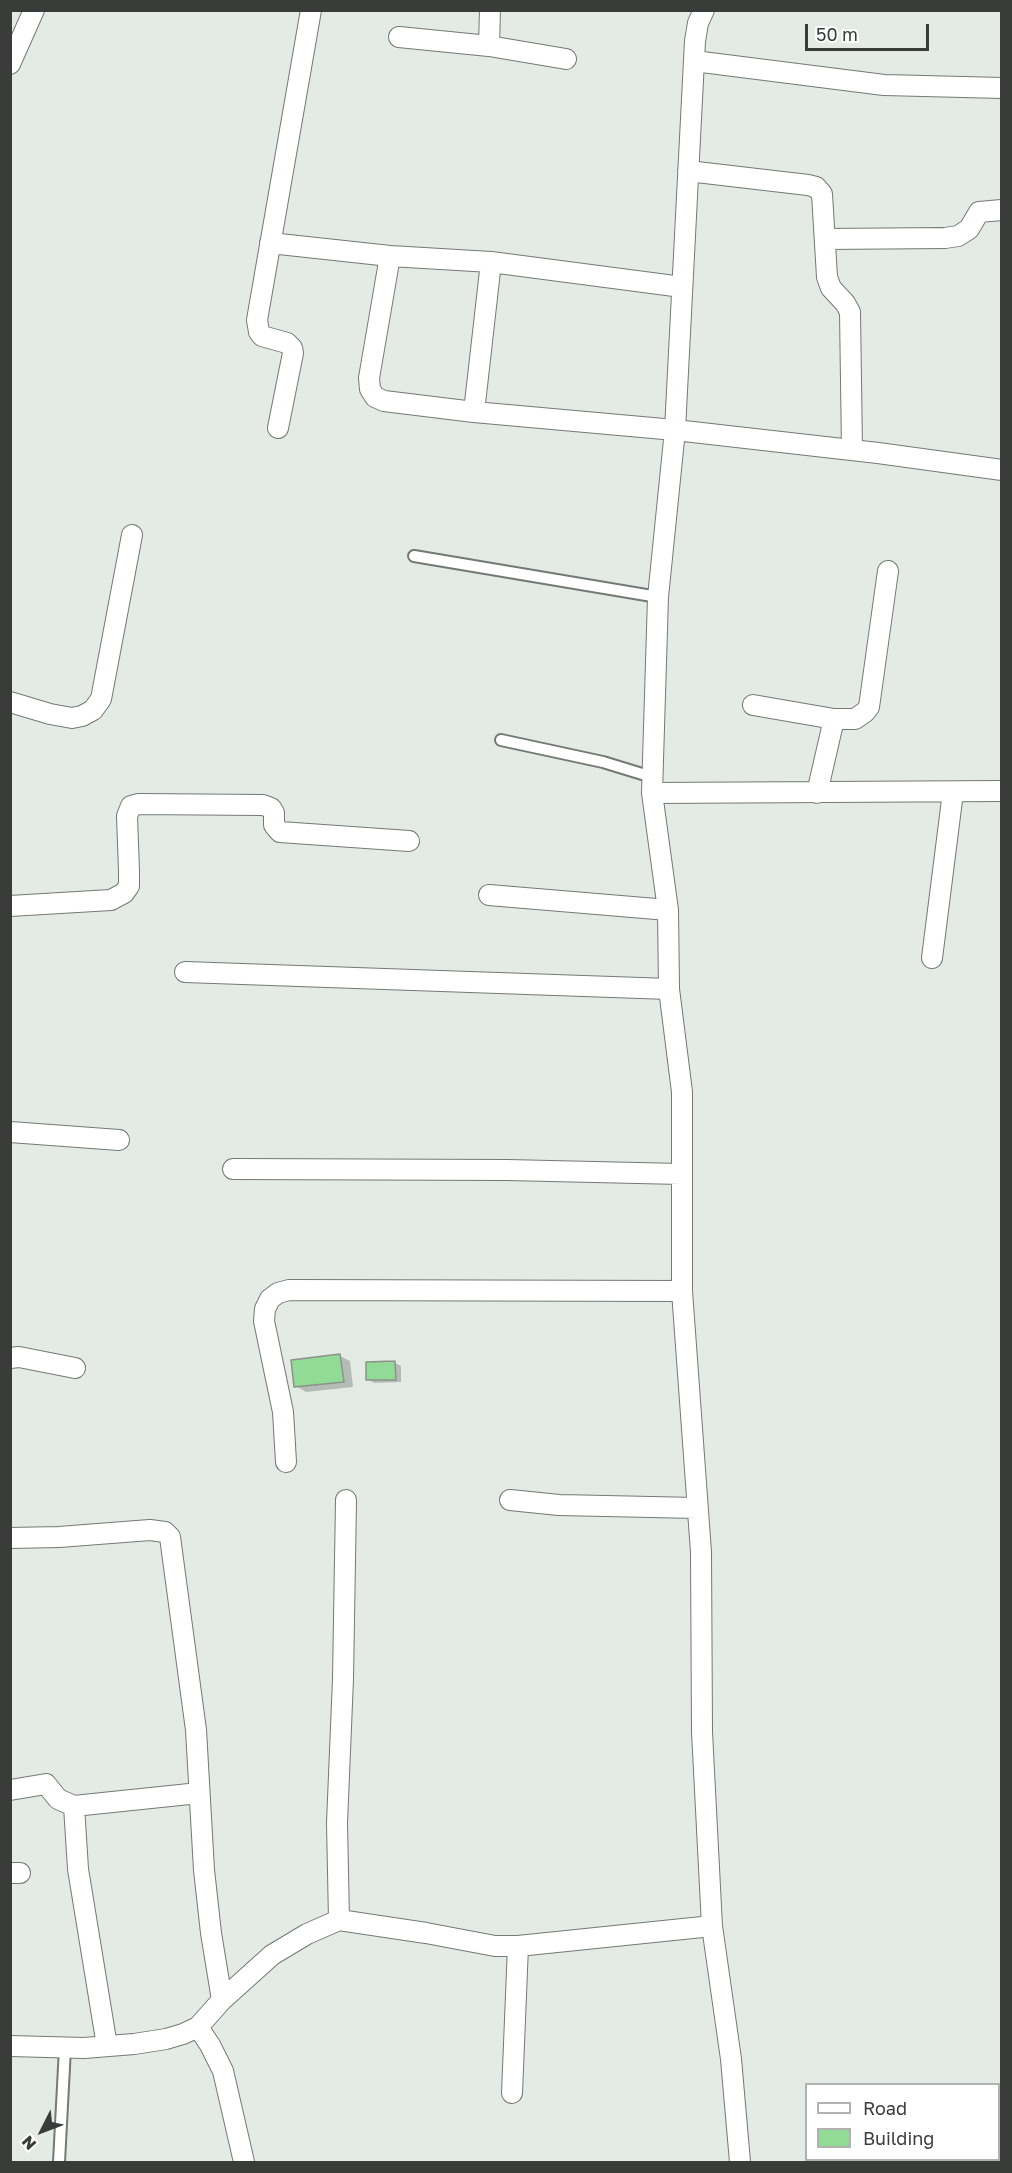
<!DOCTYPE html>
<html>
<head>
<meta charset="utf-8">
<style>
  body { margin:0 }
  #map { position:relative; width:1012px; height:2173px; overflow:hidden; background:#e3ebe4; font-family:"Golos Text",sans-serif }
  canvas { display:block }
  .frame { position:absolute; inset:0; border:12px solid #393c39; pointer-events:none }
  .legend { position:absolute; left:805px; top:2083px; width:195px; height:78px; box-sizing:border-box; background:#fff; border:2px solid #b0b1b0; margin:0; padding:8px 10px; list-style:none; font-size:18px; color:#393c39 }
  .legend li { display:flex; align-items:center; gap:12px; height:30px }
  .legend b { width:30px; border:2px solid #b0b1b0 }
  .north { position:absolute; left:12px; top:2101px; width:60px; height:60px; -webkit-text-stroke:4px #fff; paint-order:stroke; rotate:228deg; font-size:16px; font-weight:700; line-height:24px; text-align:center; color:#393c39 }
  .north::after { content:''; display:block; margin:auto; width:21px; height:27px; background:#393c39; clip-path:polygon(50% 0,100% 100%,50% 72%,0 100%) }
  .scale { position:absolute; left:805px; top:24px; width:124px; height:27px; box-sizing:border-box; border:3px solid #393c39; border-top:0; padding-left:8px; font-size:18px; line-height:21px; white-space:nowrap; color:#393c39; -webkit-text-stroke:4px #fff; paint-order:stroke }
</style>
</head>
<body>
<div id="map">
<canvas width="1012" height="2173"></canvas>
<div class="frame"></div>
<ul class="legend">
<li><b style="height:8px;background:#fff"></b>Road</li>
<li><b style="height:16px;background:#91db97"></b>Building</li>
</ul>
<div class="north">N</div>
<div class="scale">50 m</div>
</div>
<script>
const g = document.querySelector('canvas').getContext('2d');
g.lineJoin = 'round';
function paint(path, color) {
  g.fillStyle = color;
  g.fill(path, 'evenodd');
}
function shape(rows) {
  const path = new Path2D();
  for (const r of rows) {
    path.moveTo(r[0], r[1]);
    for (let i = 2; i < r.length; i += 2) path.lineTo(r[i], r[i + 1]);
  }
  return path;
}
function strokePath(path, color, width, dash) {
  g.strokeStyle = color;
  g.lineWidth = width;
  g.lineCap = dash ? 'butt' : 'round';
  g.setLineDash(dash || []);
  g.stroke(path);
}
paint(shape([
  [340,1356,350,1361,353,1387,306,1392,296,1386],
  [395,1363,401,1366,401,1382,374,1383,368,1379]
]), '#0003');
const building = shape([
  [340,1354,344,1382,294,1387,291,1360,340,1354],
  [395,1361,396,1380,366,1380,366,1362,395,1361]
]);
paint(building, '#91db97');
strokePath(building, '#8b928b', 1.5);
const service = shape([
  [414,556,658,597],
  [501,740,603,762,652,777],
  [59,2162,65,2048]
]);
const minor = shape([
  [704,10,698,23,695,41,675,430,658,597,652,793,668,910,669,989,682,1092,682,1291,701,1552,702,1732,712,1926,731,2059,740,2162],
  [399,37,489,46,566,59],
  [489,46,490,10],
  [694,61,884,85,1002,88],
  [10,64,34,10],
  [688,171,808,185,816,187,822,194,827,277,831,288,845,303,850,312,852,450],
  [825,239,945,238,958,236,969,229,979,212,1002,210],
  [270,243,390,256,491,262,682,287],
  [390,256,369,378,370,389,375,397,384,401,474,412,675,430,878,453,1002,470],
  [474,412,491,262],
  [278,428,293,353,292,348,287,343,262,336,259,332,257,320,311,10],
  [10,702,50,714,72,718,82,716,93,710,101,699,132,535],
  [753,705,834,719,855,719,865,712,869,707,888,571],
  [652,793,1002,791],
  [817,793,834,719],
  [489,895,668,910],
  [10,906,111,900,124,893,129,886,129,871,127,816,131,806,138,804,263,805,271,808,274,813,274,825,280,832,409,841],
  [932,958,953,792],
  [185,972,669,989],
  [10,1132,119,1140],
  [233,1169,507,1170,681,1174],
  [10,1358,19,1357,75,1368],
  [286,1462,283,1412,264,1321,265,1309,270,1299,278,1293,289,1290,682,1291],
  [510,1500,559,1505,697,1508],
  [10,1538,59,1537,150,1530,165,1532,170,1537,196,1730,204,1870,211,1933,222,2000],
  [10,1790,46,1784,58,1799,74,1806],
  [10,1873,20,1873],
  [339,1920,337,1823,343,1679,346,1500],
  [198,2027,210,2045,223,2071,244,2162],
  [10,2046,84,2048,134,2044,166,2039,183,2034,198,2027,222,2000,272,1955,307,1934,339,1920,426,1933,495,1946,518,1946,712,1926],
  [107,2046,78,1869,74,1806,199,1793],
  [512,2093,518,1946]
]);
strokePath(service, '#727a73', 14);
strokePath(minor, '#727a73', 22);
strokePath(service, '#fff', 10);
strokePath(minor, '#fff', 20);
</script>
</body>
</html>
